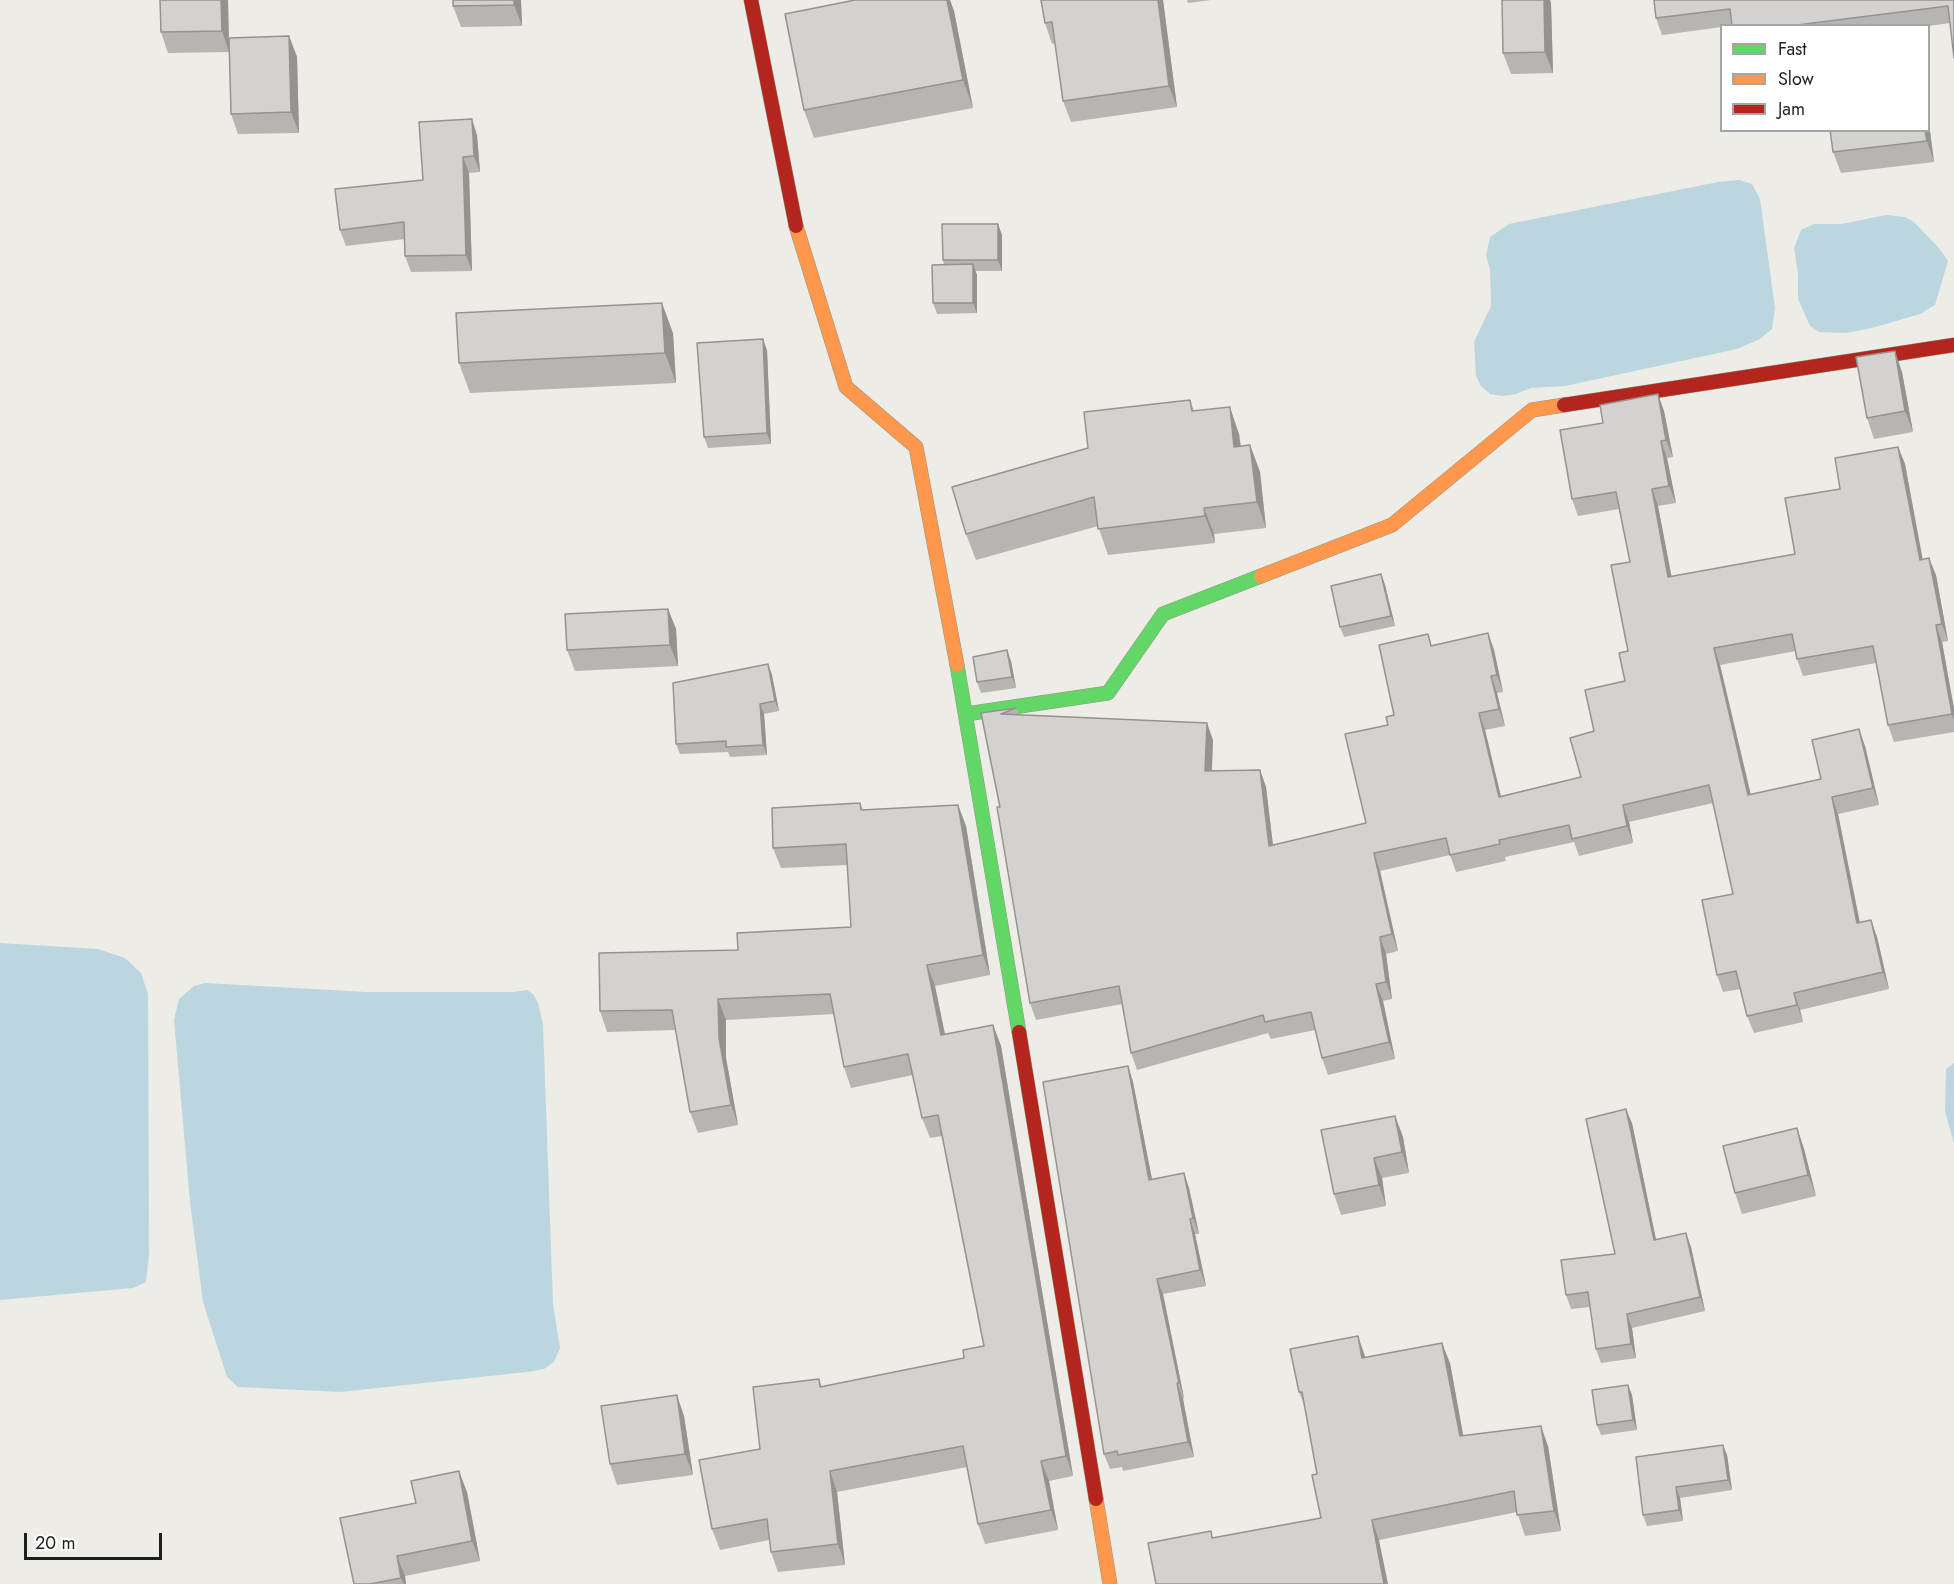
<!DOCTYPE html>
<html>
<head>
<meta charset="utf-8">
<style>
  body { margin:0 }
  #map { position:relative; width:1954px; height:1584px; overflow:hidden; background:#edece7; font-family:Jost,sans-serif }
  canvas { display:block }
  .legend { position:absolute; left:1720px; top:24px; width:210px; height:108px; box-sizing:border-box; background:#fff; border:2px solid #a5a5a5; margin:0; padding:8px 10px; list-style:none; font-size:18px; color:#1f1f1f }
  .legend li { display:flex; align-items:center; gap:12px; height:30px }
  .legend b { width:30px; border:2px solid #a5a5a5 }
  .scale { position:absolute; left:24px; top:1533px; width:138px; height:27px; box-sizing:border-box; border:3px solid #1f1f1f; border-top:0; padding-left:8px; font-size:18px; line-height:21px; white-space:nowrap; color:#1f1f1f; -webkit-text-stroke:4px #fff; paint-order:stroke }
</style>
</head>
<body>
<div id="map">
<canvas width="1954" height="1584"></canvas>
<ul class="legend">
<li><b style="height:8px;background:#63d668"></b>Fast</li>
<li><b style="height:8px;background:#ff974d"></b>Slow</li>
<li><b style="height:8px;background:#b3261e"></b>Jam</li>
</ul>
<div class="scale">20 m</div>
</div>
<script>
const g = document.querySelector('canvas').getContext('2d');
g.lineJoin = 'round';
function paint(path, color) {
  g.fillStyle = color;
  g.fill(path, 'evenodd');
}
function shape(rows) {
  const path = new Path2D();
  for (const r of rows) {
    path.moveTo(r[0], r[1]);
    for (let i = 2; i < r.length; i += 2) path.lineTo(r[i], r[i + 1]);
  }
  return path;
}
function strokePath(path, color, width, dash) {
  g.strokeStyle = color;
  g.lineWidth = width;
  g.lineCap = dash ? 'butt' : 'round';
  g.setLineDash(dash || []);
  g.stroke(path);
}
paint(shape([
  [1739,180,1752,184,1760,199,1775,308,1772,329,1760,339,1737,349,1565,386,1531,388,1516,394,1502,396,1490,394,1481,386,1476,376,1474,342,1491,306,1490,269,1486,255,1490,237,1509,224,1718,182],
  [1886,215,1905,217,1914,222,1939,248,1948,261,1935,305,1920,314,1872,328,1846,333,1819,332,1810,326,1798,299,1798,274,1794,248,1801,230,1814,224,1842,224],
  [0,943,98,949,125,958,141,973,148,994,149,1255,146,1282,133,1288,0,1300],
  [205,983,366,992,514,992,527,990,533,994,538,1003,543,1024,553,1304,560,1348,554,1362,544,1369,527,1372,340,1392,238,1387,227,1377,203,1302,190,1202,174,1020,179,999,194,986],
  [1954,1063,1954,1144,1945,1111,1946,1069]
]), '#bbd6df');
const fast = shape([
  [957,665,1019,1032],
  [966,714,1108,693,1163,614,1261,576]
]);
const slow = shape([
  [796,226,846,387,916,447,957,665],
  [1261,576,1392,525,1532,410,1564,405],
  [1096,1499,1110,1584]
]);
const jam = shape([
  [751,0,796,226],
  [1564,405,1954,345],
  [1019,1032,1096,1499]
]);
strokePath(fast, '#93977f', 15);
strokePath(slow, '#93977f', 15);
strokePath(jam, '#93977f', 15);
strokePath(fast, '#63d668', 14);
strokePath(slow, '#ff974d', 14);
strokePath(jam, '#b3261e', 14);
paint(shape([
  [160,0,228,0,229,38,289,36,297,57,299,133,238,134,231,114,229,52,168,53,161,32],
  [453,0,521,0,522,26,461,27,453,6],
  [855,0,950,0,954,11,973,108,814,138,804,110],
  [1163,0,1177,107,1071,122,1063,101,1055,43,1052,44,1045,23],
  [1187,0,1211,0,1188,3],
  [1654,0,1954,0,1950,23,1929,26,1722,26,1722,27,1662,35,1656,18],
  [1551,3,1553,73,1511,74,1503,53],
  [1929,122,1934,162,1841,173,1833,152,1929,130],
  [477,135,480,172,469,173,472,271,411,272,405,256,405,239,346,246,340,230,423,180],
  [998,224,1002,235,1002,271,975,271,977,275,977,313,937,314,933,303,944,265,943,260],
  [673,333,676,383,470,393,459,363],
  [767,350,771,444,708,448,704,437],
  [1902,372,1913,432,1874,439,1867,418],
  [1190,400,1194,411,1239,434,1241,446,1250,445,1260,472,1266,528,1214,534,1215,543,1108,555,1098,526,976,560,966,534],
  [1664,411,1673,457,1667,458,1676,503,1658,506,1671,577,1795,554,1840,489,1898,447,1905,464,1922,560,1936,575,1948,641,1942,642,1954,709,1954,732,1894,742,1888,725,1876,663,1803,676,1797,659,1796,651,1720,665,1751,795,1821,779,1865,746,1879,805,1838,814,1860,922,1877,937,1889,989,1800,1010,1803,1022,1754,1033,1747,1016,1741,989,1723,992,1717,975,1733,894,1713,803,1629,822,1633,843,1579,856,1574,842,1505,857,1506,861,1456,872,1450,855,1380,871,1398,951,1386,954,1392,999,1383,1001,1395,1059,1328,1075,1322,1058,1315,1030,1271,1039,1268,1033,1137,1070,1131,1053,1122,1004,1036,1020,1030,1003,1000,807,981,713,1016,708,1019,715,1213,740,1212,771,1260,770,1266,787,1273,845,1366,823,1388,725,1394,715,1432,645,1488,633,1494,650,1503,692,1497,693,1505,726,1485,730,1501,796,1581,777,1594,731,1625,681,1628,651,1630,562,1619,509,1578,516,1572,499],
  [1381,574,1385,585,1395,626,1344,637,1340,627],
  [668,609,676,629,678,666,575,671,567,650],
  [1011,661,1016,688,981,693,977,682],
  [768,664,772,675,779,711,764,714,767,755,730,757,728,752,680,754,676,744],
  [860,803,863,810,958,805,966,826,990,975,935,986,945,1034,993,1025,1001,1046,1073,1476,1049,1481,1058,1530,985,1544,978,1524,967,1467,837,1492,845,1565,778,1572,771,1552,769,1540,720,1550,712,1529,760,1449,819,1379,822,1387,964,1358,984,1346,942,1136,930,1138,922,1118,913,1075,851,1088,844,1067,834,1014,726,1020,726,1058,738,1125,698,1133,690,1112,676,1030,607,1032,600,1011,738,950,851,927,847,865,781,868,773,848],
  [1128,1066,1133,1082,1152,1179,1184,1173,1189,1188,1199,1234,1195,1234,1206,1286,1163,1294,1184,1398,1183,1399,1194,1457,1123,1471,1122,1467,1110,1469,1104,1454],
  [1395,1116,1403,1137,1409,1173,1382,1178,1386,1206,1341,1215,1334,1194],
  [1632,1123,1656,1240,1691,1247,1705,1311,1632,1328,1636,1358,1601,1363,1596,1349,1590,1307,1571,1309,1566,1295,1615,1254],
  [1797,1128,1804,1149,1816,1196,1742,1214,1735,1193],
  [1365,1358,1450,1363,1463,1436,1548,1446,1561,1531,1525,1536,1517,1512,1379,1540,1321,1518,1317,1474,1305,1407,1299,1392],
  [1628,1385,1632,1395,1637,1430,1601,1435,1597,1425],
  [684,1416,693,1475,617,1485,610,1464],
  [1727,1455,1732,1490,1680,1498,1683,1521,1647,1526,1643,1515,1636,1457],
  [467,1492,480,1561,405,1576,406,1584,354,1584]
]), '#b6b5b1');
paint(shape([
  [221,0,228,0,229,52,222,31],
  [514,0,521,0,522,26,514,5],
  [947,0,950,0,954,11,973,108,963,80],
  [1158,0,1163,0,1177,107,1169,86],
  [1544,0,1550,0,1551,3,1553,73,1545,52],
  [289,36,297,57,299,133,291,112],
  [472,119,477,135,480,172,474,156],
  [1929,122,1929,125,1934,162,1927,141,1925,130,1929,130],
  [463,157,469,173,472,271,466,255],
  [998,224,1002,235,1002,271,998,260],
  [973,264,977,275,977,313,973,303],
  [662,303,673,333,676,383,665,353],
  [763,339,767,350,771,444,767,433],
  [1895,351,1902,372,1913,432,1905,411],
  [1658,394,1664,411,1673,457,1666,440],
  [1230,407,1239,434,1244,473,1234,447],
  [1661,441,1667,458,1676,503,1669,486],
  [1250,445,1260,472,1266,528,1257,502],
  [1898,447,1905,464,1926,577,1920,560],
  [1652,489,1658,506,1675,594,1668,577],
  [1204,508,1214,534,1215,543,1205,516],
  [1929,558,1936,575,1948,641,1942,624],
  [1381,574,1385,585,1395,626,1391,616],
  [668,609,676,629,678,666,670,645],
  [1936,625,1942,642,1954,709,1954,720,1952,714],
  [1488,633,1494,650,1503,692,1497,675],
  [1714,648,1720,665,1755,813,1748,795],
  [1007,650,1011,661,1016,688,1012,677],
  [768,664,772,675,779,711,775,701],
  [1491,676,1497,693,1505,726,1499,709],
  [760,704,764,714,767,755,763,745],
  [1479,713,1485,730,1505,814,1499,797],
  [1207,723,1213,740,1211,788,1205,771],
  [1859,729,1865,746,1879,805,1873,788],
  [1260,770,1266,787,1275,863,1269,846],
  [1832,797,1838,814,1863,940,1857,923],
  [958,805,966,826,990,975,983,955],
  [1623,805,1629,822,1633,843,1627,826],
  [1374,853,1380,871,1398,951,1392,934],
  [1871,920,1877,937,1889,989,1883,972],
  [1380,937,1386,954,1392,999,1386,982],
  [927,965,935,986,949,1055,941,1035],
  [1376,984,1383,1001,1395,1059,1389,1042],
  [1794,993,1800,1010,1803,1022,1797,1005],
  [718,999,726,1020,726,1058,738,1125,731,1105,719,1038],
  [993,1025,1001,1046,1073,1476,1066,1456],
  [1128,1066,1133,1082,1155,1195,1149,1180],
  [1626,1109,1632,1123,1659,1254,1654,1240],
  [1395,1116,1403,1137,1409,1173,1402,1152],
  [1797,1128,1804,1149,1816,1196,1808,1175],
  [1374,1158,1382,1178,1386,1206,1379,1185],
  [1184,1173,1189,1188,1199,1234,1193,1218],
  [1190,1219,1195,1234,1206,1286,1200,1270],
  [1686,1233,1691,1247,1705,1311,1700,1297],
  [1157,1279,1163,1294,1184,1398,1179,1383],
  [1627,1314,1632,1328,1636,1358,1631,1344],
  [1358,1336,1365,1356,1369,1378,1362,1358],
  [1442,1343,1450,1363,1467,1456,1460,1436],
  [1177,1383,1183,1399,1194,1457,1188,1442],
  [1628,1385,1632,1395,1637,1430,1633,1420],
  [677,1395,684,1416,693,1475,685,1454],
  [1541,1426,1548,1446,1561,1531,1554,1511],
  [1723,1445,1727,1455,1732,1490,1728,1480],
  [1041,1461,1049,1481,1058,1530,1051,1510],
  [459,1471,467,1492,480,1561,472,1541],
  [830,1471,837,1492,845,1565,838,1544],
  [1676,1487,1680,1498,1683,1521,1679,1510],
  [1372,1520,1379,1540,1388,1584,1384,1584],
  [397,1556,405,1576,406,1584,404,1584,401,1578]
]), '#949390');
const building = shape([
  [160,0,221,0,222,31,161,32,160,0],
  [453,0,514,0,514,5,453,6,453,0],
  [855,0,947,0,963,80,804,110,785,14,855,0],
  [1041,0,1158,0,1169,86,1063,101,1052,22,1045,23,1041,0],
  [1502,0,1544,0,1545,52,1503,53,1502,0],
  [1654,0,1954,0,1954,58,1948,6,1789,26,1732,26,1730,9,1656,18,1654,0],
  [289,36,291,112,231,114,229,38,289,36],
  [472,119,474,156,463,157,466,255,405,256,404,222,340,230,335,189,423,180,419,122,472,119],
  [1830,130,1925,130,1927,141,1833,152,1830,130],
  [942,224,998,224,998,260,943,260,942,224],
  [973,264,973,303,933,303,932,265,973,264],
  [662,303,665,353,459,363,456,313,662,303],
  [763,339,767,433,704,437,697,343,763,339],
  [1895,351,1905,411,1867,418,1856,357,1895,351],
  [1658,394,1666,440,1661,441,1669,486,1652,489,1668,577,1795,554,1785,498,1840,489,1835,458,1898,447,1920,560,1929,558,1942,624,1936,625,1952,714,1888,725,1873,646,1797,659,1792,634,1714,648,1748,795,1821,779,1812,740,1859,729,1873,788,1832,797,1857,923,1871,920,1883,972,1794,993,1797,1005,1747,1016,1736,971,1717,975,1702,900,1733,894,1709,785,1623,805,1627,826,1572,839,1569,825,1499,840,1500,844,1450,855,1446,838,1374,853,1392,934,1380,937,1386,982,1376,984,1389,1042,1322,1058,1311,1012,1265,1022,1263,1015,1131,1053,1119,986,1030,1003,997,807,1000,807,981,713,1016,708,1001,714,1207,723,1205,771,1260,770,1269,846,1366,823,1345,734,1388,725,1386,717,1394,715,1379,645,1428,634,1431,646,1488,633,1497,675,1491,676,1499,709,1479,713,1499,797,1581,777,1570,738,1594,731,1585,690,1625,681,1619,653,1628,651,1611,565,1630,562,1616,492,1572,499,1560,430,1603,423,1600,405,1658,394],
  [1190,400,1192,411,1230,407,1234,447,1250,445,1257,502,1204,508,1205,516,1098,529,1094,497,966,534,952,487,1088,448,1084,412,1190,400],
  [1381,574,1391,616,1340,627,1331,586,1381,574],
  [668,609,670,645,567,650,565,614,668,609],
  [1007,650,1012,677,977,682,973,657,1007,650],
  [768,664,775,701,760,704,763,745,726,747,726,741,676,744,673,683,768,664],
  [860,803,861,810,958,805,983,955,927,965,941,1035,993,1025,1066,1456,1041,1461,1051,1510,978,1524,963,1446,830,1471,838,1544,771,1552,767,1519,712,1529,699,1460,760,1449,753,1387,819,1379,820,1387,964,1358,963,1350,984,1346,938,1115,922,1118,908,1054,844,1067,830,994,718,999,719,1038,731,1105,690,1112,672,1010,600,1011,599,953,738,950,737,933,851,927,846,844,773,848,772,808,860,803],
  [1128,1066,1149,1180,1184,1173,1193,1218,1190,1219,1200,1270,1157,1279,1179,1383,1177,1383,1188,1442,1118,1455,1117,1451,1104,1454,1043,1082,1128,1066],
  [1626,1109,1654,1240,1686,1233,1700,1297,1627,1314,1631,1344,1596,1349,1588,1292,1566,1295,1561,1260,1615,1254,1586,1119,1626,1109],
  [1395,1116,1402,1152,1374,1158,1379,1185,1334,1194,1321,1130,1395,1116],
  [1797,1128,1808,1175,1735,1193,1723,1146,1797,1128],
  [1358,1336,1362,1358,1442,1343,1460,1436,1541,1426,1554,1511,1517,1515,1514,1491,1372,1520,1384,1584,1156,1584,1148,1543,1211,1531,1212,1538,1321,1518,1312,1475,1317,1474,1302,1392,1299,1392,1290,1349,1358,1336],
  [1628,1385,1633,1420,1597,1425,1592,1390,1628,1385],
  [677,1395,685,1454,610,1464,601,1406,677,1395],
  [1723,1445,1728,1480,1676,1487,1679,1510,1643,1515,1636,1457,1723,1445],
  [459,1471,472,1541,397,1556,401,1578,370,1584,354,1584,340,1518,416,1503,411,1481,459,1471]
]);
paint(building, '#d4d2ce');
strokePath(building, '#949390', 1.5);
</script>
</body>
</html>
